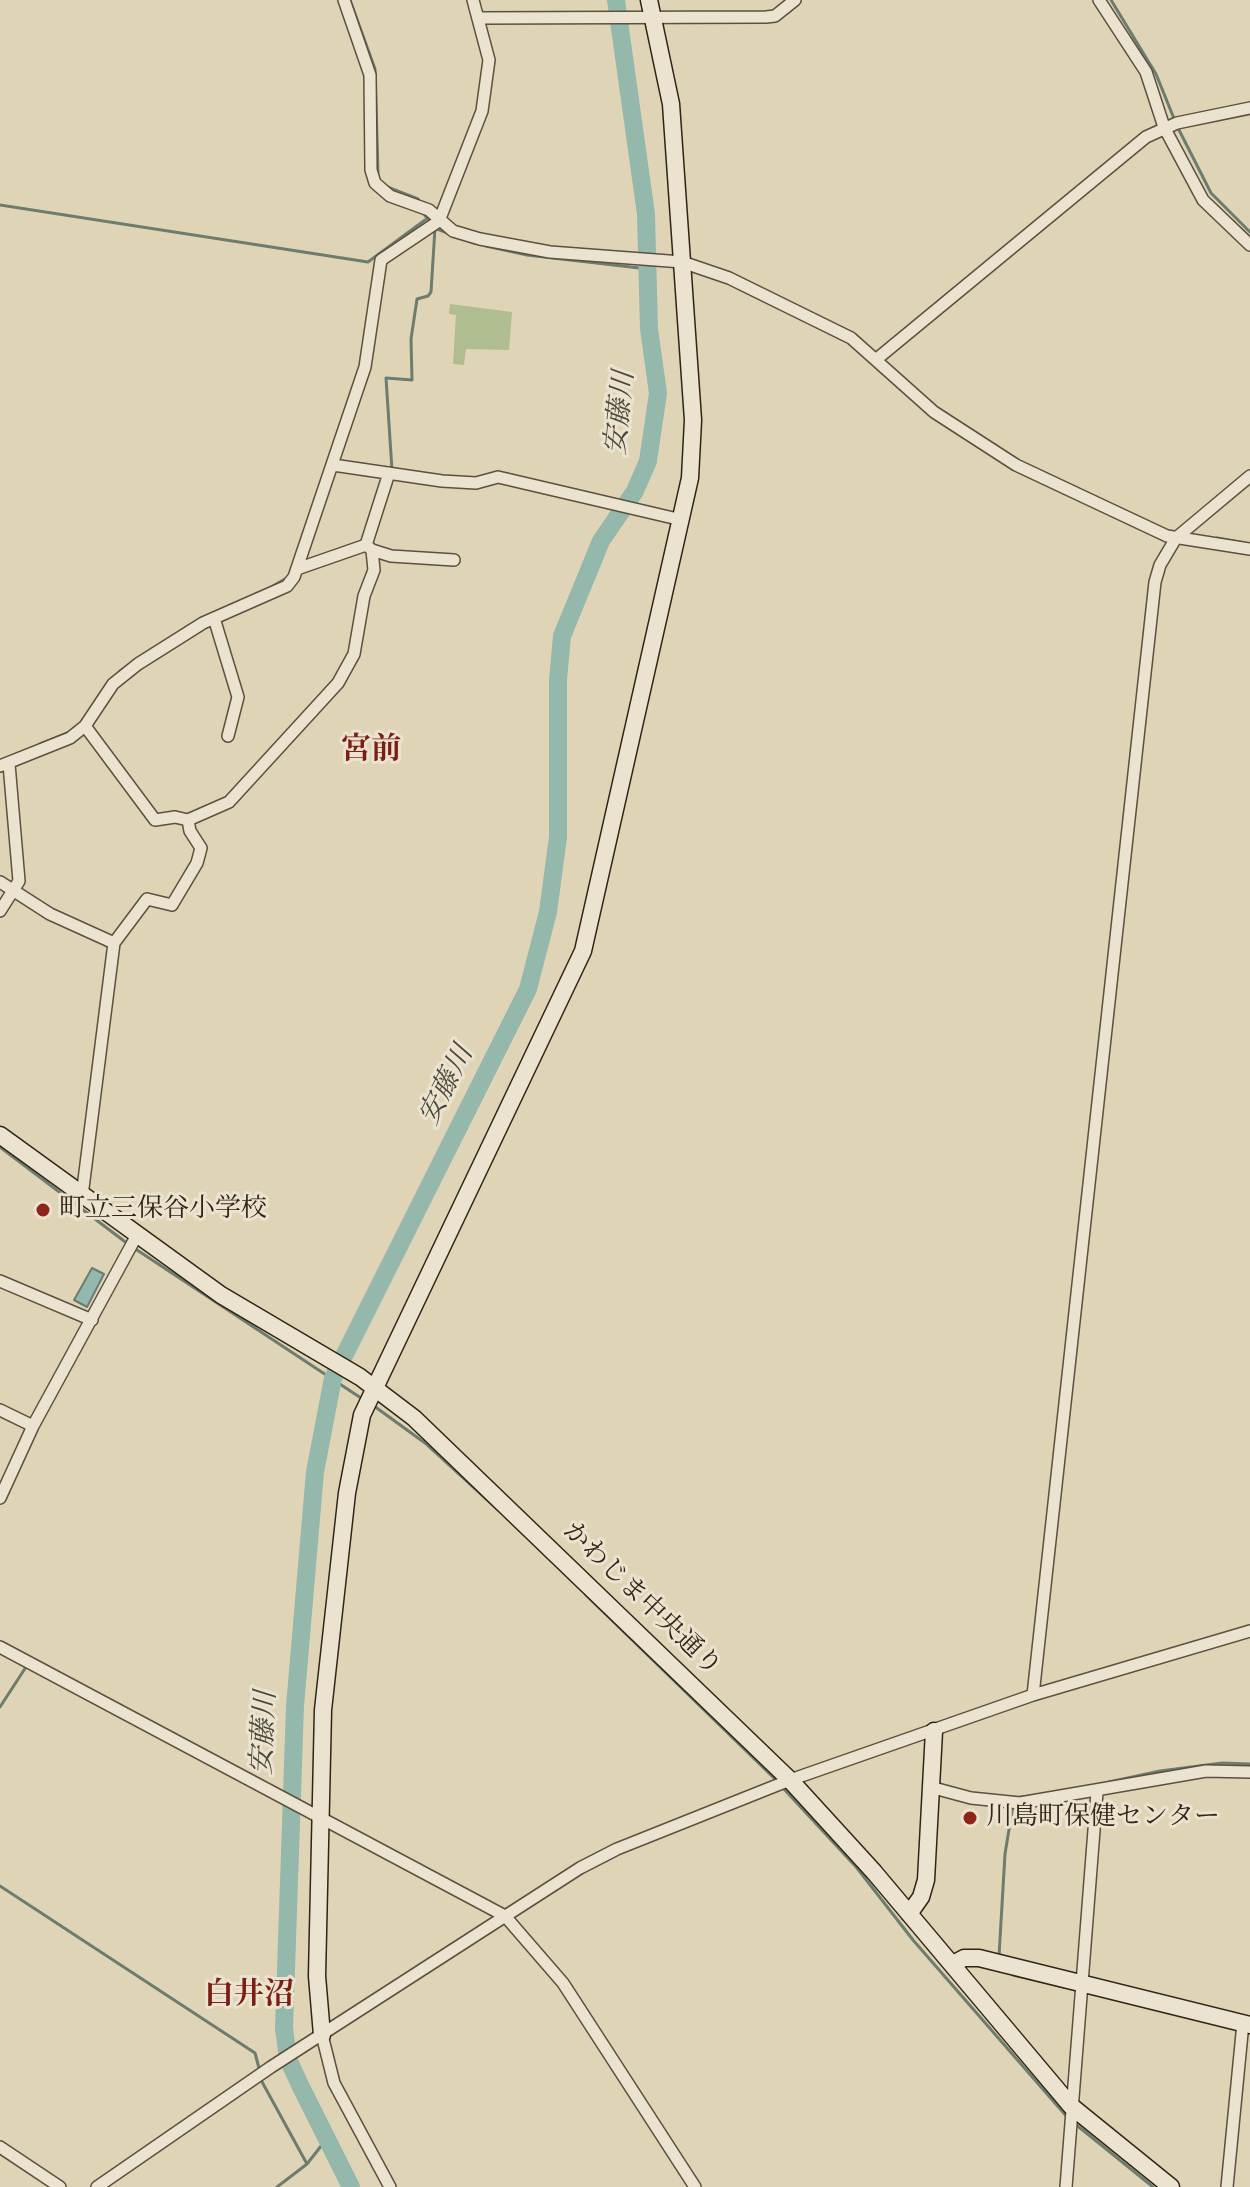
<!DOCTYPE html>
<html>
<head>
<meta charset="utf-8">
<style>
  body { margin:0 }
  canvas { display:block; background:#e0d4b7 }
</style>
</head>
<body>
<canvas width="1250" height="2187"></canvas>
<script>
const g = document.querySelector('canvas').getContext('2d');
g.lineJoin = 'round';
function paint(path, color) {
  g.fillStyle = color;
  g.fill(path, 'evenodd');
}
function shape(rows) {
  const path = new Path2D();
  for (const r of rows) {
    path.moveTo(r[0], r[1]);
    for (let i = 2; i < r.length; i += 2) path.lineTo(r[i], r[i + 1]);
  }
  return path;
}
function strokePath(path, color, width, dash) {
  g.strokeStyle = color;
  g.lineWidth = width;
  g.lineCap = dash ? 'butt' : 'round';
  g.setLineDash(dash || []);
  g.stroke(path);
}
function drawText(font, color, halo, rows, align = 'center') {
  g.font = font + ' "IM FELL Double Pica","Noto Serif JP",serif';
  g.lineWidth = 6;
  g.setLineDash([]);
  g.textBaseline = 'middle';
  g.strokeStyle = halo;
  g.fillStyle = color;
  for (const [text, x, y, turn = 0] of rows) {
    g.save();
    g.translate(x, y);
    g.rotate((+turn || 0) * Math.PI / 180);
    g.textAlign = isNaN(turn) ? turn : align;
    if (halo) g.strokeText(text, 0, 0);
    g.fillText(text, 0, 0);
    g.restore();
  }
}
paint(shape([
  [450,304,512,312,509,350,466,349,464,365,453,364,456,315,449,314]
]), '#b0bd90');
const water = shape([
  [92,1268,104,1274,87,1307,74,1300,92,1268]
]);
paint(water, '#94b8ac');
strokePath(water, '#6c7d70', 2);
strokePath(shape([
  [350,0,375,69,378,173],
  [1111,0,1156,74,1175,121],
  [1178,128,1211,193,1250,232],
  [385,186,418,199,420,203],
  [0,205,368,262,425,220],
  [422,211,431,224],
  [437,229,474,243],
  [486,246,527,255,648,269],
  [392,470,386,378,412,380,411,339,417,299,428,296,431,292,435,228],
  [1217,538,1245,543],
  [273,586,290,576],
  [120,671,190,625],
  [91,708,106,685],
  [40,744,70,732],
  [0,1147,128,1244],
  [134,1248,364,1400],
  [374,1406,425,1443,497,1509],
  [586,1595,778,1782],
  [0,1707,26,1667,23,1665],
  [1109,1782,1160,1771,1222,1763,1250,1764],
  [783,1788,857,1868,913,1940,1068,2118],
  [1015,1798,1043,1794],
  [0,1886,255,2053,260,2072],
  [999,1956,1005,1854,1013,1805],
  [1013,1975,1064,1987],
  [261,2080,307,2164],
  [1074,2123,1153,2187],
  [277,2187,307,2164,325,2141]
]), '#6c7d70', 3);
strokePath(shape([
  [351,2187,300,2085,288,2059,284,2028,295,1706,315,1472,333,1378,528,989,548,912,558,837,558,680,562,636,601,541,635,491,648,461,658,393,649,329,646,214,616,0]
]), '#94b8ac', 18);
const street = shape([
  [344,0,370,75,371,170,375,183,390,196,429,210,453,231,480,239,550,252,682,262,729,278,851,338,934,412,1016,465,1167,536,1250,549],
  [1099,0,1146,72,1164,127,1203,200,1250,245],
  [478,18,766,17,775,16,795,0],
  [878,358,1146,137,1177,123,1250,108],
  [333,465,442,481,476,483,498,477,682,520],
  [366,545,389,473],
  [372,550,391,556,454,560],
  [297,569,366,545],
  [214,618,238,697,228,736],
  [85,726,155,820,175,817,188,820,229,802,338,683,354,654,364,596,374,570,372,550,366,545],
  [0,766,70,738,85,726,113,684,138,664,203,623,287,586,294,577,365,367,381,260,439,221,482,111,489,60,473,0],
  [0,882,50,914,114,943,147,899,172,905,197,863,201,848,190,831,188,820],
  [0,911,19,881,9,764],
  [79,1194,83,1188,114,943],
  [0,1281,92,1320],
  [0,1410,33,1426],
  [0,1498,33,1426,137,1235],
  [0,1647,505,1916,563,1983,695,2187],
  [1033,1695,1155,582,1160,565,1176,538,1250,476],
  [930,1787,971,1798,1020,1803,1206,1771,1250,1772],
  [322,2035,334,2083,390,2187],
  [0,2147,60,2187],
  [97,2187,271,2067,580,1868,617,1849,790,1780,1033,1695,1250,1631],
  [1066,2187,1097,1792],
  [1227,2187,1243,2023]
]);
const secondary = shape([
  [0,1135,221,1295,360,1377,414,1418,790,1780,874,1872,1071,2106,1171,2187],
  [909,1914,921,1897,926,1880,934,1731],
  [953,1964,964,1958,979,1958,1250,2025],
  [322,2035,317,1976,323,1710,347,1493,362,1415,583,951,690,478,693,420,671,104,649,0]
]);
strokePath(street, '#5c503e', 14);
strokePath(secondary, '#302415', 19);
strokePath(street, '#ebe3d0', 11);
strokePath(secondary, '#ebe3d0', 16);
for (const [x, y, r, color] of [
  [43,1210,8,"#8f2418"],
  [970,1818,8,"#8f2418"]
]) {
  const dot = new Path2D();
  dot.arc(x, y, r, 0, 2 * Math.PI);
  g.fillStyle = color;
  g.fill(dot);
  strokePath(dot, '#ebe3d0', 3);
}
drawText('26px', '#302415', '#ebe3d0', [
  ["町立三保谷小学校",59,1210],
  ["川島町保健センター",986,1818]
], 'left');
drawText('26px', '#302415', '#ebe3d0', [
  ["かわじま中央通り",641,1600,44]
]);
drawText('italic 28px', '#49493b', '#ebe3d0', [
  ["安藤川",622,413,-84],
  ["安藤川",448,1086,-63],
  ["安藤川",266,1733,-87]
]);
drawText('bold 30px', '#7a1f14', '#ebe3d0', [
  ["宮前",371,752],
  ["白井沼",249,1997]
]);
</script>
</body>
</html>
